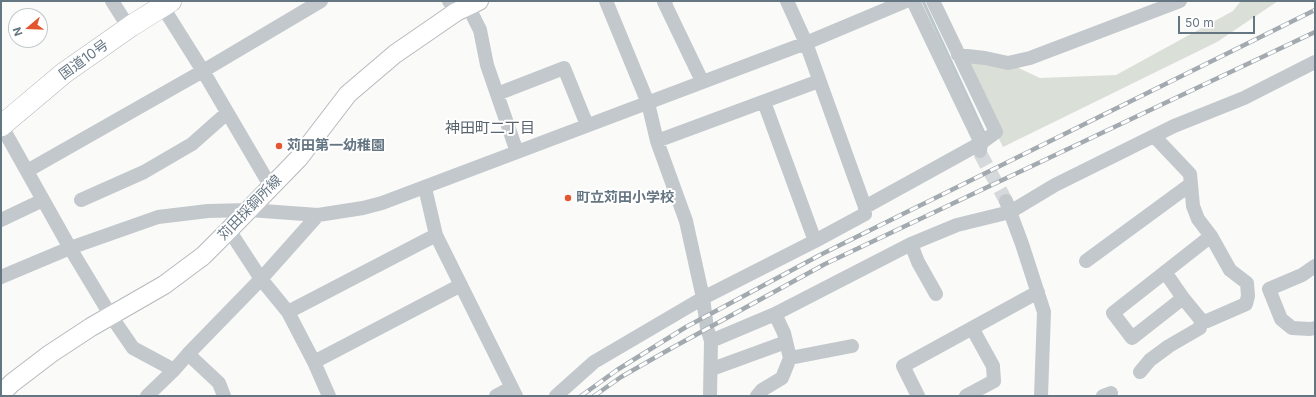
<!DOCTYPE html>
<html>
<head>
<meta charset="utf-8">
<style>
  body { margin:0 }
  #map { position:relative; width:1316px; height:397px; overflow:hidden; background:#fafaf8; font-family:Inter,sans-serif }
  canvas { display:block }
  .frame { position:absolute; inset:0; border:2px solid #657683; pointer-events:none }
  .north { position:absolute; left:8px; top:8px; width:40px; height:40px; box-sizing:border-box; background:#fff; border:1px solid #c1c8cd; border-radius:50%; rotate:251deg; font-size:11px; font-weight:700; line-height:16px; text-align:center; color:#657683 }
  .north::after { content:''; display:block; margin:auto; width:14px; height:18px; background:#e4572e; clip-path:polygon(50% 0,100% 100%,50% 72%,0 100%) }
  .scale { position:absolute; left:1178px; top:16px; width:77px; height:18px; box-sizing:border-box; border:2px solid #657683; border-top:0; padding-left:5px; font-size:12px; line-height:14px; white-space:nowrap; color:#657683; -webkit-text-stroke:3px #fff; paint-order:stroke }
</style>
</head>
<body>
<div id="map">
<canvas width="1316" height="397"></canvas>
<div class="frame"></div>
<div class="north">N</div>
<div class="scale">50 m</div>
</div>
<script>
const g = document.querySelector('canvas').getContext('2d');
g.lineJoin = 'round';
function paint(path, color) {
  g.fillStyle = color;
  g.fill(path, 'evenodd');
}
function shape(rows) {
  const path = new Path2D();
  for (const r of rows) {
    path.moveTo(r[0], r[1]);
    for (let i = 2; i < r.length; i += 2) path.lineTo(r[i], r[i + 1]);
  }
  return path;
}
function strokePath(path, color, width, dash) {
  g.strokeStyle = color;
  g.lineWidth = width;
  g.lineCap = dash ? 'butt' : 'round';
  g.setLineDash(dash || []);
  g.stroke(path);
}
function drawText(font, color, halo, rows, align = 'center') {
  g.font = font + ' Inter,"Noto Sans JP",sans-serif';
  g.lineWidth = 4;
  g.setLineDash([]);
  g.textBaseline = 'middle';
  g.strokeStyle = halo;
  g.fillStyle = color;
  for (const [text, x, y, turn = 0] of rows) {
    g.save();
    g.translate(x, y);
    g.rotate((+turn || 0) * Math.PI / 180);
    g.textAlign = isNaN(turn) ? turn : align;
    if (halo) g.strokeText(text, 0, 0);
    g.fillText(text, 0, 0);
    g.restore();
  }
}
paint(shape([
  [1241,1,1278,1,1217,42,1003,147,958,55,1008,63,1040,78,1116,75,1233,11]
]), '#dadfd7');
strokePath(shape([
  [923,1,985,135]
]), '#bbc7cb', 3);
strokePath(shape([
  [980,153,1006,201]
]), '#d5d9db', 14, [14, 7]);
const major = shape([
  [1,394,12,383,50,354,91,327,164,285,203,256,229,230,299,158,348,94,395,54,456,12,479,1]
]);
const highway = shape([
  [1,126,64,73,131,26,171,1]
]);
strokePath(major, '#b5babe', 20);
strokePath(highway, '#b4b9bd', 22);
strokePath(shape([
  [112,1,124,20],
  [159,1,203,71,271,187],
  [449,1,456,12],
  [606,1,648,103,657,141,686,221,703,298,707,328,711,341,710,396],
  [666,1,664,2,702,81],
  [913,1,981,143,980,151],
  [468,6,480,30,487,65,517,152],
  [958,55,985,58,1008,63,1030,58,1180,1],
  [497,94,564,68,587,125],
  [764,102,815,241],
  [1,125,70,248,111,316,133,348,174,370],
  [1154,136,1190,174,1193,206,1198,219,1211,236,1230,270,1247,283,1248,296,1246,304,1207,321,1201,320,1183,298,1165,272],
  [657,141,819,81],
  [27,171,203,71,321,1],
  [425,188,436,235,516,396],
  [81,200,144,172,192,144,227,113],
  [1006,201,1022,244,1044,312,1041,396],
  [865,207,981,143,996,132,933,1],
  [1,220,43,200],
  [229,230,261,279,288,312,314,362,329,396],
  [911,244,918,262,936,294],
  [1086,261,1191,184],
  [1315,266,1302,275,1269,289,1281,319,1292,328,1310,329,1315,328],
  [1,277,70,248,158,217,208,211,249,210,318,215,363,208,382,203,806,43,906,1],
  [1183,298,1132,338,1113,313,1211,236],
  [288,312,436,235],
  [711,341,775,314,911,244,957,225,1010,212,1055,185,1174,126,1244,98,1315,62],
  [188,354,219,383,224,396],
  [790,358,852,346],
  [314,362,461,285],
  [712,369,786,342],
  [1140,372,1150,360,1169,346,1200,328,1201,320],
  [147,396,174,370,188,354,261,279,318,215],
  [496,396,511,388],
  [556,396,594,362,703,298,815,241,865,214,865,207,806,43,787,1],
  [757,396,762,390,782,378,790,358,784,333,775,314],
  [918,396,903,366,1038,292],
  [966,396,994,381,993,366,972,328],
  [1103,396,1111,393]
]), '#c3c8cc', 14);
strokePath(major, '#fff', 18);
strokePath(highway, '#fff', 21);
const rail = shape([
  [581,396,617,370,686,327,820,255,1315,10],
  [594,396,621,377,670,349,825,264,1315,32]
]);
strokePath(rail, '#a2aab0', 4.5);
strokePath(rail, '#fff', 3, [9]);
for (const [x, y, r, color] of [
  [279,146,4,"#e4572e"],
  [568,198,4,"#e4572e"]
]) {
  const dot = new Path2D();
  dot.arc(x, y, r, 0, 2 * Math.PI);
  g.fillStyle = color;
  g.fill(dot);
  strokePath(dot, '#fff', 1.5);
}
drawText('14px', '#657683', '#fff', [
  ["国道10号",84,60,-36],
  ["苅田採銅所線",250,208,-46]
]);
drawText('bold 14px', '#657683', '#fff', [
  ["苅田第一幼稚園",287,146],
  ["町立苅田小学校",576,198]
], 'left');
drawText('15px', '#57646e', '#fff', [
  ["神田町二丁目",490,128]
]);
</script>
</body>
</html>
